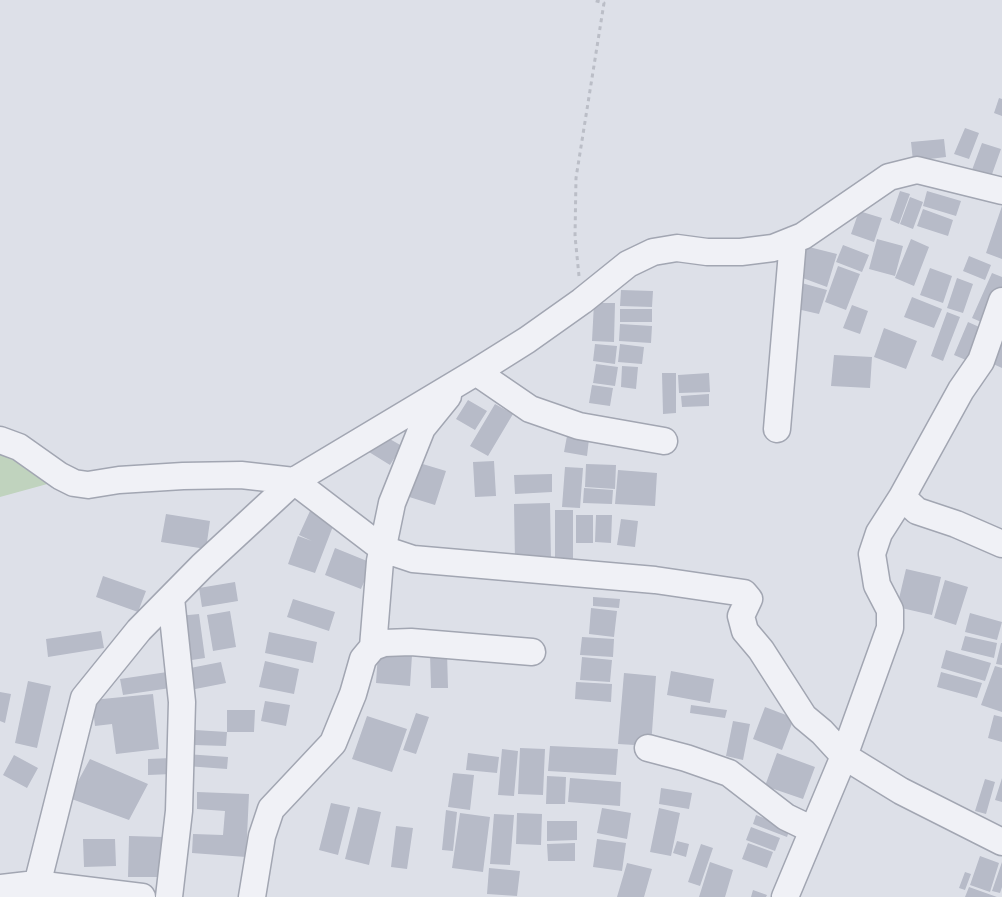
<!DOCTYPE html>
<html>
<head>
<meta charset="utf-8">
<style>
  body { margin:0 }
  canvas { display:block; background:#dde0e8 }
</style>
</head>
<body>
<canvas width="1002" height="897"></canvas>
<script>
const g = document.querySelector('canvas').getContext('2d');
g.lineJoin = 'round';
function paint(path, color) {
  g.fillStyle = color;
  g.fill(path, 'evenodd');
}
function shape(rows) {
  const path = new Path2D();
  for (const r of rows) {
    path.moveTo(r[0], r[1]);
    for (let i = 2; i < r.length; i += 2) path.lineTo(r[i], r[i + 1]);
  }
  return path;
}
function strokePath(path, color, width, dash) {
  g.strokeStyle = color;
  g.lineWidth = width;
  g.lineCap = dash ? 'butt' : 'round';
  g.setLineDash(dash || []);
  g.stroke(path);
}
paint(shape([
  [0,451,51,483,0,497]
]), '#c0d3be');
paint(shape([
  [999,98,1002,99,1002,116,994,113],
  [965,128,979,133,969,159,954,154],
  [944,139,946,157,913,161,911,142],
  [982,143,1001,149,991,177,972,170],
  [900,191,910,194,899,224,890,220],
  [927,191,961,201,956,216,923,206],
  [910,197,923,202,913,229,900,224],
  [1002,206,1002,259,986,253],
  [923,209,953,220,948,236,917,226],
  [859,211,882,218,874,242,851,234],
  [877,239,903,246,895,276,869,269],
  [911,239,929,247,914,286,895,278],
  [843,245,869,255,862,272,836,262],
  [805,246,837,254,827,287,800,277],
  [969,256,991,265,985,280,963,271],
  [838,266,860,274,846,310,825,302],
  [930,268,952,276,943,303,920,295],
  [992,273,1002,277,1002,287,986,324,972,318],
  [957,278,973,284,963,313,947,308],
  [798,282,827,290,819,314,797,309],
  [621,290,653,291,652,307,620,306],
  [912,297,942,309,934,328,904,317],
  [594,303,615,303,614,342,592,341],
  [852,305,868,311,860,334,843,328],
  [620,309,652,309,652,322,620,322],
  [947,312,960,317,943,361,931,356],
  [968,322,986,330,973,363,954,355],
  [620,324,652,326,651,343,619,341],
  [884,328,917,341,906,369,874,357],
  [1001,342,1002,343,1002,368,991,363],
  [595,344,617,346,615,364,593,361],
  [620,344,644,347,642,364,618,362],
  [834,355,872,357,870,388,831,386],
  [596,364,618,367,615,386,593,383],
  [622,366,638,367,636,389,621,387],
  [662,373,676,373,676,413,663,414],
  [709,373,710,392,679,393,678,375],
  [592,385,613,388,610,406,589,403],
  [709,394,709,406,682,407,681,396],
  [468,400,487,411,475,430,456,419],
  [495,404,513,414,488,456,470,446],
  [381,434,402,446,390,465,369,452],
  [567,436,589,439,587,456,564,452],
  [494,461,496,496,475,497,473,462],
  [416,462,446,471,435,505,406,496],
  [586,464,616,465,615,489,585,487],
  [565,467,583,468,580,508,562,507],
  [618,470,657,473,655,506,615,504],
  [552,474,552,492,515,494,514,475],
  [584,488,613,490,612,504,583,503],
  [550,503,551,560,515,561,514,504],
  [555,510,573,510,573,563,555,563],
  [310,511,335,521,315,573,288,564,298,536,312,541,299,535],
  [166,514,210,521,206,549,161,542],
  [576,515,593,515,593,543,576,543],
  [596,515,612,515,611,543,595,542],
  [621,519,638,521,635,547,617,545],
  [335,548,372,563,361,589,325,575],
  [906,569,941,577,932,615,897,607],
  [103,576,146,591,138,612,96,597],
  [945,580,968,587,956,625,934,618],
  [235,582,238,601,202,607,199,588],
  [593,597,620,599,619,608,593,606],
  [293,599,335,612,329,631,287,617],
  [591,608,617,611,614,637,589,634],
  [230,611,236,647,213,651,207,615],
  [970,613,1002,622,997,640,965,632],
  [199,614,205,658,185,661,178,616],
  [101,631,104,648,48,657,46,639],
  [269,632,317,642,313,663,265,653],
  [965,636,997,643,994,658,961,650],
  [582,637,614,639,613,657,580,655],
  [1001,643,1002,643,1002,665,996,664],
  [946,650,991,663,985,681,941,668],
  [447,652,448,688,431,688,430,653],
  [378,653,412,655,410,686,376,683],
  [582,657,612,660,610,682,580,680],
  [265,661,299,669,294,694,259,687],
  [221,662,226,683,185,691,180,670],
  [995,666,1002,668,1002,712,981,705],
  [174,671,177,687,123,695,120,679],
  [671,671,714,679,710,703,667,695],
  [941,672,982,683,977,698,937,687],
  [624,673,656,676,651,746,618,744],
  [28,681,51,686,37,748,15,743],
  [576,682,612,684,611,702,575,699],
  [0,692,11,694,5,723,0,721],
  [153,694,159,749,116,754,112,724,95,726,92,700],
  [265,701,290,705,286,726,261,721],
  [691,705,727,710,725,718,690,713],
  [765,707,794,718,782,750,753,739],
  [227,710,255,710,254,732,227,732],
  [416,713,429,717,416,754,403,750],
  [994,715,1002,717,1002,742,988,738],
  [367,716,407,729,392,772,352,759],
  [733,721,750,724,743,760,726,756],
  [195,730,227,732,226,746,194,745],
  [550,746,618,749,616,775,548,771],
  [520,748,545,749,543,795,518,794],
  [502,749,518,751,514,796,498,795],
  [468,753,499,757,497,773,466,770],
  [777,753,815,767,803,799,765,786],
  [186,754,228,757,227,769,186,766],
  [14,755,38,768,27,788,3,775],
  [171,758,172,774,148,775,148,759],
  [90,759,148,784,129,820,69,798],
  [453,773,474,775,470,810,448,807],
  [547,776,566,777,565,804,546,804],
  [570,778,621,782,620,806,568,802],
  [1002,778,1002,802,995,800],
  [985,779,995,782,986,814,975,811],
  [661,788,692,793,689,809,659,804],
  [197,792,249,794,246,857,192,853,193,834,223,835,225,811,197,809],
  [331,803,350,807,338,855,319,850],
  [358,807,381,812,369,865,345,859],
  [602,808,631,813,627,839,597,833],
  [659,808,680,813,671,856,650,852],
  [446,810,457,812,453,851,442,850],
  [460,813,490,817,483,872,452,868],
  [517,813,542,814,541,845,516,844],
  [494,814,514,815,510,865,490,864],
  [756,815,790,828,787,837,753,824],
  [547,821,577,821,577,840,547,841],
  [396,826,413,828,407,869,391,867],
  [751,827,780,838,775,851,746,840],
  [129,836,164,837,163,877,128,877],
  [83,839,115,839,116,866,84,867],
  [597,839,626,843,622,871,593,867],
  [677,841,689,844,686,857,673,853],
  [575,843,575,861,548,861,547,844],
  [748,843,773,852,767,868,742,859],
  [701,844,713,848,700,886,688,882],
  [980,856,999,863,990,892,970,885],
  [710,862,733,870,725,897,699,897],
  [1002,862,1002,887,1000,893,992,891],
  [627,863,652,869,644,897,617,897],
  [489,868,520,871,517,896,487,894],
  [965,872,971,874,965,890,959,888],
  [969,887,997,897,965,897],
  [753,890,767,895,766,897,751,897]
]), '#b7bbc8');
const minor = shape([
  [1002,301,981,361,961,390,902,497,917,511,956,524,1002,544],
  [476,372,530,409,579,426,664,441],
  [777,429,793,240],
  [0,440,19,447,60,476,74,483,88,485,119,480,183,476,241,475,294,481,383,549,413,559,655,580,744,593,749,599,741,616,745,631,761,650,804,717,822,732,844,756,901,791,1002,842],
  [373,647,380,561,392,503,422,428,448,396],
  [648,748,686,758,729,773,786,817,813,830],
  [0,888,36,884,142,897],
  [34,897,84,698,139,630,202,566,294,481,476,372,527,340,582,301,628,264,653,252,677,248,707,252,741,252,773,248,803,236,889,177,917,170,1002,191],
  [169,897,179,811,182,702,171,598],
  [252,897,262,836,271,809,333,743,353,694,363,659,373,647,384,643,411,642,532,652],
  [785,897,844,756,890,628,890,610,877,585,872,554,879,533,902,497]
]);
strokePath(minor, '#a2a6b2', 29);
strokePath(shape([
  [579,276,575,236,576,178,604,3,593,0]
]), '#bbbec7', 3, [4, 4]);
strokePath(minor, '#f0f1f6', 26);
</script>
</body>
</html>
